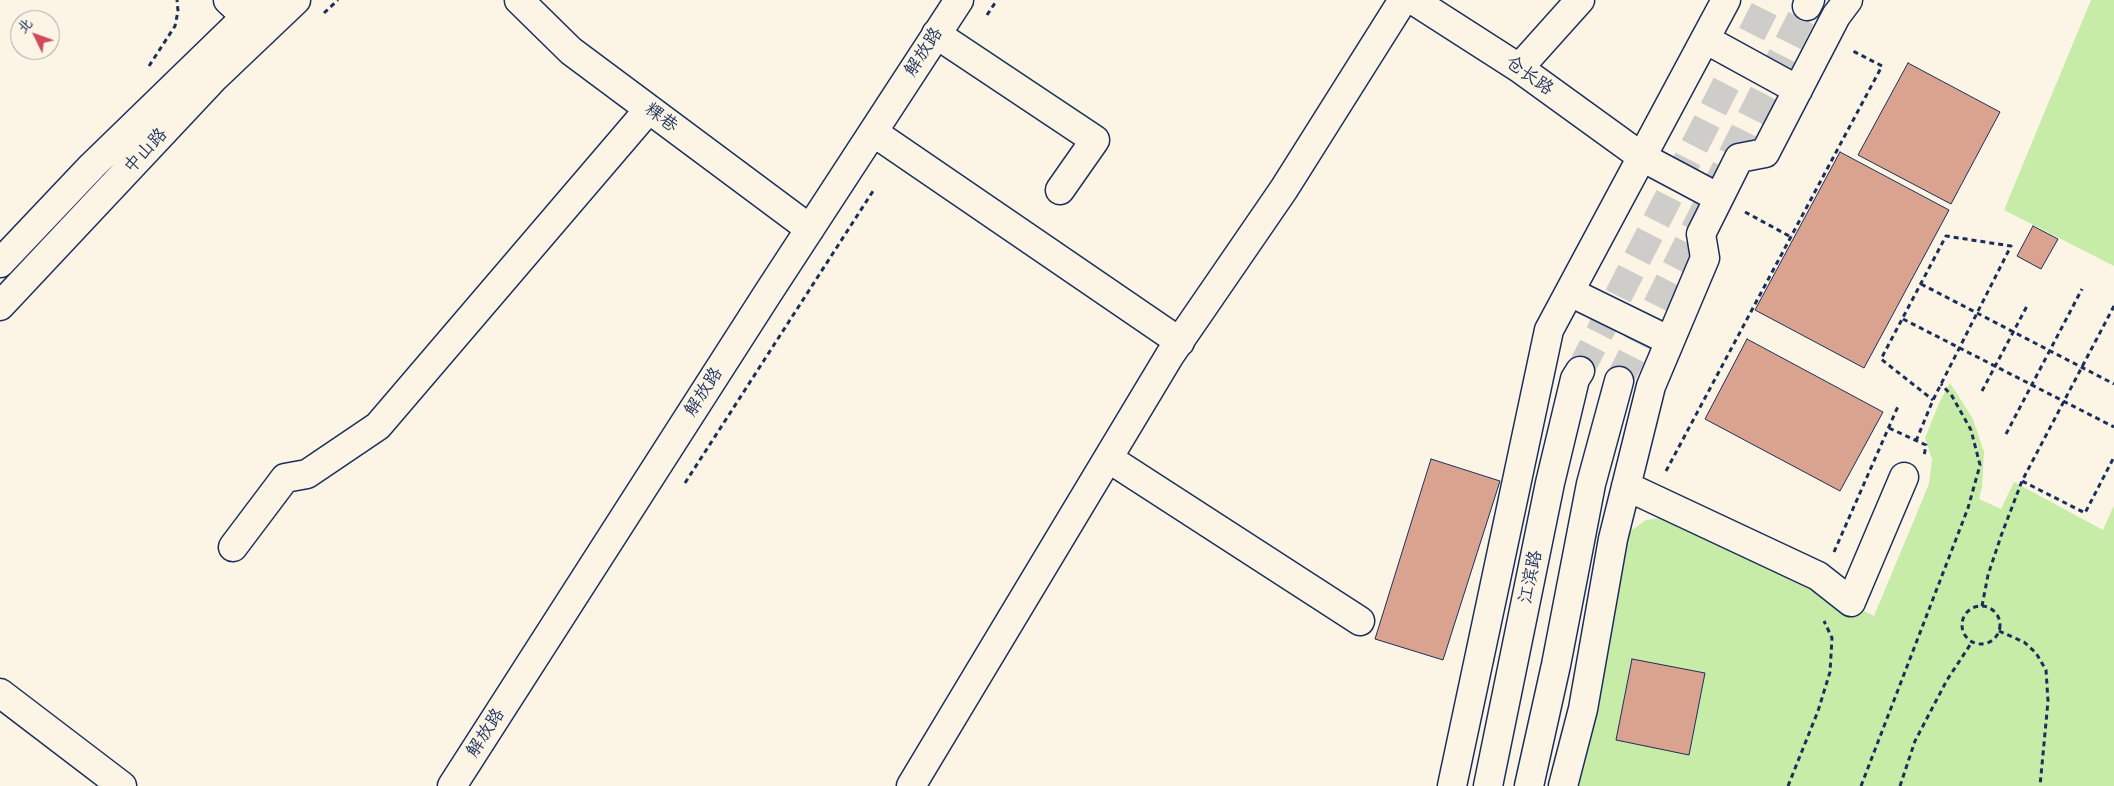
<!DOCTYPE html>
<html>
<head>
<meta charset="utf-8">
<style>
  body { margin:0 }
  #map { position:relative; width:2114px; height:786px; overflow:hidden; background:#fcf5e5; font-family:"Shantell Sans","LXGW WenKai TC",sans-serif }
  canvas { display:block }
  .north { position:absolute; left:10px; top:10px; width:50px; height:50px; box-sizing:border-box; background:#fcf5e5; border:1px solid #a2a6af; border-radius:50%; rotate:312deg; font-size:14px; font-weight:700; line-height:20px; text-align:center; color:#1b2f5e }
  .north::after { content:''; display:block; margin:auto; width:18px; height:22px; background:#d1495b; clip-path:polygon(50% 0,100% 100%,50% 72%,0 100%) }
</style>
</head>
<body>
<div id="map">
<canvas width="2114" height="786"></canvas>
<div class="north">北</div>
</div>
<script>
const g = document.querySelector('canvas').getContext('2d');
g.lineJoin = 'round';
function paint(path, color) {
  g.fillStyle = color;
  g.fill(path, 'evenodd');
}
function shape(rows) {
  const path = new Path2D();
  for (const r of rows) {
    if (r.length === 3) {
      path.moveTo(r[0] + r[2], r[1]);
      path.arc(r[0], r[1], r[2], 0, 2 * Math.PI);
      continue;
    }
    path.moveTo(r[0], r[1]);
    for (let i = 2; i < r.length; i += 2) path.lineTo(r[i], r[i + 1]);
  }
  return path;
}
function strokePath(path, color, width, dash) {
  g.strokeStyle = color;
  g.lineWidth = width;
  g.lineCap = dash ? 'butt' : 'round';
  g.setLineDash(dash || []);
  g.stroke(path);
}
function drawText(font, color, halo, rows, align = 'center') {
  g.font = font + ' "Shantell Sans","LXGW WenKai TC",sans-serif';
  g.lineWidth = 4.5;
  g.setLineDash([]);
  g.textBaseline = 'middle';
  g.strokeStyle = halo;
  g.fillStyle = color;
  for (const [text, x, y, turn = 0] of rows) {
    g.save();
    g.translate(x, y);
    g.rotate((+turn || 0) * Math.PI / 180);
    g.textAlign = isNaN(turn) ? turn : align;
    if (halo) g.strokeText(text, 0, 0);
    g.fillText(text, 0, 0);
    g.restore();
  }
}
paint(shape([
  [2091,0,2114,0,2114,266,2004,210],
  [1950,383,1973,419,1984,452,1982,487,1979,499,2001,509,2014,482,2103,530,2114,505,2114,786,1569,786,1625,535,1646,520,1673,516,1874,616,1929,484,1932,459,1925,438,1940,401]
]), '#c6eca7');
const building = shape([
  [1908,63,2000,112,1951,204,1858,155,1908,63],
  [1840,152,1949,210,1864,368,1755,310,1840,152],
  [2033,226,2058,239,2041,269,2017,256,2033,226],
  [1747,339,1883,412,1840,491,1705,419,1747,339],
  [1431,459,1500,481,1443,660,1375,639,1431,459],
  [1632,659,1705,673,1689,755,1616,740,1632,659]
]);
paint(building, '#d9a390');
strokePath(building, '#1b2f5e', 1);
strokePath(shape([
  [1580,371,1769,0],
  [1619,381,1807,6]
]), '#cfcdca', 28, [28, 14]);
const minor = shape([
  [228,0,262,32],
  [519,0,571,51,810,229],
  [1413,0,1519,68,1642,157,1719,198],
  [936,34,1095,140,1060,190],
  [1705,39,1798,90],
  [1519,68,1580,0],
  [873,132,1180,342],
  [1570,292,1670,341],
  [1108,458,1360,621],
  [1626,486,1818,576,1851,602,1904,477],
  [233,547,285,478,307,474,378,426,649,109],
  [0,693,122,786],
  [452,786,768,293,959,0],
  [911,786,1170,355,1284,189,1403,0],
  [1452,786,1549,330,1726,0],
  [1563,786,1583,709,1613,539,1651,386,1705,258,1701,234,1739,158,1765,153,1836,16,1848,0]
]);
const major = shape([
  [1807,6,1810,0],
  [0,263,92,166,263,0],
  [0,306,215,77,296,0],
  [1488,786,1550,483,1575,379,1580,371],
  [1529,786,1556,665,1591,484,1619,381]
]);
strokePath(minor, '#1b2f5e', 31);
strokePath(major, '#1b2f5e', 31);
strokePath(shape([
  [324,13,338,0],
  [987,15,997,0],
  [149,66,175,26,178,11,177,0],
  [1745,212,1791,237],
  [1921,284,2114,384],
  [2114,306,2022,481,2085,513,2114,457],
  [1903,319,2114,427],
  [1982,391,2027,306],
  [1889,428,1926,445,1924,456],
  [2006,434,2082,289],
  [1916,441,1933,400,2011,246,1946,236,1881,359,1933,400],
  [1666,471,1882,66,1851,50],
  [685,483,875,188],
  [1834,552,1899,404],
  [1981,625,19],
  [1982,606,1988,575,2001,536,2022,481],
  [1999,631,2024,642,2036,653,2046,670,2048,701,2040,786],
  [1788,786,1818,711,1830,672,1832,638,1824,621],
  [1861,786,1968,508,1980,465,1971,430,1952,396,1941,384],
  [1900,786,1915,741,1947,680,1972,642]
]), '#1b2f5e', 3, [5, 4]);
strokePath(minor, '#fcf5e5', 28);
strokePath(major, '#fcf5e5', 28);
drawText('18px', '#1b2f5e', '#fcf5e5', [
  ["解放路",924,52,-57],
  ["仓长路",1529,76,35],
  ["粿巷",661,118,37],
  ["中山路",146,151,-47],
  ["解放路",704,392,-57],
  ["江滨路",1531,577,-78],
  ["解放路",486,733,-57]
]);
</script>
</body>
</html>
